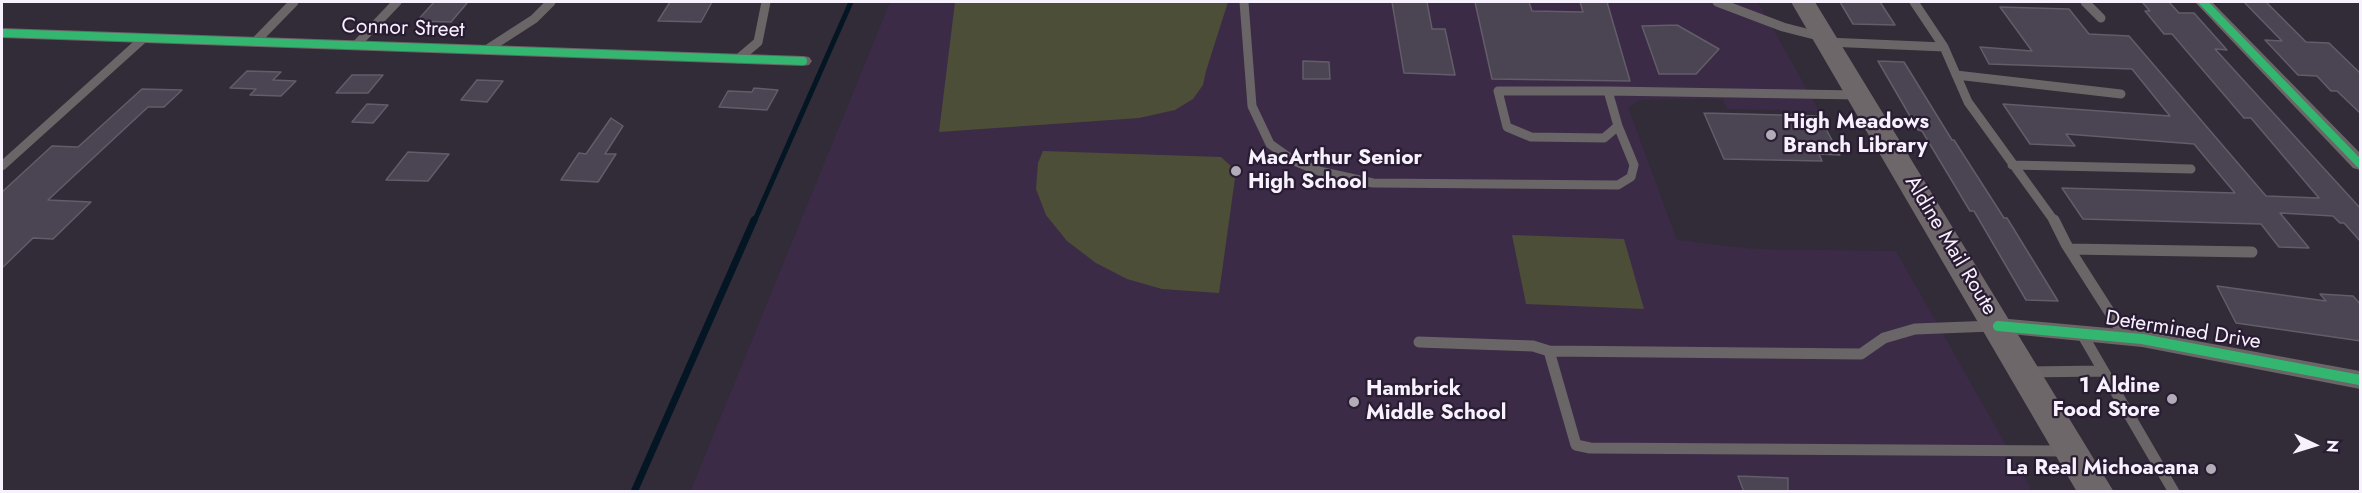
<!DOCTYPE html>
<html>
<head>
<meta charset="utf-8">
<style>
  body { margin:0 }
  #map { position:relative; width:2362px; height:493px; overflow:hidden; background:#322b38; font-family:Jost,sans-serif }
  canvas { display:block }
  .frame { position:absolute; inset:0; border:3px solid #f7f1fd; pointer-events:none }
  .north { position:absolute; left:2284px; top:415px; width:60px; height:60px; -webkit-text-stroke:4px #291c33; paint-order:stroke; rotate:94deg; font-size:16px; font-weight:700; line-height:24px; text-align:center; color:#f7f1fd }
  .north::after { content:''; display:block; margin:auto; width:21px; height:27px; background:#f7f1fd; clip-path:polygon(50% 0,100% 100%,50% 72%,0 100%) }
</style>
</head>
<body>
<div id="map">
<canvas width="2362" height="493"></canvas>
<div class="frame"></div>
<div class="north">N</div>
</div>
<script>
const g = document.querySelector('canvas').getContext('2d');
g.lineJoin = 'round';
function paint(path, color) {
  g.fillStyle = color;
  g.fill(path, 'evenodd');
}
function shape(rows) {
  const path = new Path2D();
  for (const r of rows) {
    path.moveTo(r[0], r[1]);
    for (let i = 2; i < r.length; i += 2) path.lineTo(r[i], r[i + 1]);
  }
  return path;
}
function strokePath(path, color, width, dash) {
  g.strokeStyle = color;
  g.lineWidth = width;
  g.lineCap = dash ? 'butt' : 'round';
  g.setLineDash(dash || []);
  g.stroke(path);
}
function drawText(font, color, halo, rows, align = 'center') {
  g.font = font + ' Jost,sans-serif';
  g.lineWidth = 4.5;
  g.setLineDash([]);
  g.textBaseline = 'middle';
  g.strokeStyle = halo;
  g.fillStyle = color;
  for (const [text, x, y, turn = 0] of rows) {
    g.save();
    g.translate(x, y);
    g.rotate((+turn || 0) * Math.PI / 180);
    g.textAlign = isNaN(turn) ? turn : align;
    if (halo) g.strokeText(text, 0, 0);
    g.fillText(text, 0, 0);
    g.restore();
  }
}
paint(shape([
  [890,2,1758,2,1819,111,1727,109,1723,99,1640,100,1628,107,1677,240,1755,249,1896,251,2032,491,690,492]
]), '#3b2b47');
paint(shape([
  [955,2,1228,2,1206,71,1203,85,1193,99,1175,110,1139,118,939,132],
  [1043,151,1221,157,1236,171,1219,293,1162,289,1127,279,1096,263,1067,241,1046,215,1036,189,1038,163],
  [1512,235,1624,239,1644,309,1526,304]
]), '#4d4e37');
strokePath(shape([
  [754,222,851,2]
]), '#041624', 5);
strokePath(shape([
  [634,492,754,220]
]), '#041624', 7);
const building = shape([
  [434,2,468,2,451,22,417,21,434,2],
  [670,2,712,2,701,22,658,21,670,2],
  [1392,2,1427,2,1432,29,1445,29,1455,75,1404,73,1392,2],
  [1475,2,1529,2,1532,11,1583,12,1580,2,1607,2,1630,81,1492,79,1475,2],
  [1840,2,1880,2,1895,25,1853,24,1840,2],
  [2142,2,2169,2,2179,13,2194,13,2227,50,2215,49,2361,209,2361,242,2344,223,2340,223,2333,216,2280,213,2309,248,2279,247,2261,224,2083,219,2062,188,2235,193,2194,144,2066,134,2075,146,2030,144,2003,104,2170,116,2132,69,1989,64,1980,47,2032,51,2000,7,2069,9,2089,34,2129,36,2266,196,2319,198,2251,118,2244,118,2172,34,2164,34,2145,11,2150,11,2142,2],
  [2244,2,2266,2,2306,42,2329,43,2361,74,2361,114,2337,91,2331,91,2317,76,2298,75,2265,40,2282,41,2244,2],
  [1677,25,1719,49,1696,74,1659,74,1642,26,1677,25],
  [1303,61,1329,62,1330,79,1303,79,1303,61],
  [1878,61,1904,62,1952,140,1954,140,2004,218,2007,218,2058,301,2026,300,1974,211,1970,211,1922,131,1918,130,1878,61],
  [247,71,281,72,273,80,296,81,281,96,250,95,256,89,230,88,247,71],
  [352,75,383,75,368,93,336,93,352,75],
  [477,80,503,81,487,102,461,100,477,80],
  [754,88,778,90,767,110,719,107,728,91,752,92,754,88],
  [142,89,182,90,164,107,148,107,48,200,91,202,53,239,33,238,2,268,2,192,52,146,78,147,142,89],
  [367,104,388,105,373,123,352,122,367,104],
  [1704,113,1819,116,1840,155,1819,154,1822,161,1724,159,1704,113],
  [611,118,623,126,605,154,616,154,598,182,561,180,579,153,586,154,611,118],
  [408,152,449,154,428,181,386,180,408,152],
  [2217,286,2326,301,2320,294,2353,296,2361,305,2361,341,2236,323,2217,286],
  [1738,476,1788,478,1788,492,1744,492,1738,476]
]);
paint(building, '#4b4553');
strokePath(building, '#625d68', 1.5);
strokePath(shape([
  [1244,2,1252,106,1270,144,1294,161,1319,171,1373,183,1618,185,1631,177,1634,165,1618,126],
  [1717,2,1783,27,1822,37],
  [1914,2,1944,47,1968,102,2055,222],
  [2085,2,2101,18],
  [255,42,294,2],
  [1827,42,1944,47],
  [356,45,397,2],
  [486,50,534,19,551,2],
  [738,59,758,42,766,2],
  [1956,75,2121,94],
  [1498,91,1608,91,1618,126,1604,138,1531,137,1507,127,1498,91],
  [1608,91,1859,95],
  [2012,165,2191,169],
  [2,166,144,38]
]), '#6a6566', 9);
strokePath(shape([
  [2054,220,2066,244,2126,338],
  [2069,249,2252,252],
  [2082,334,2174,492],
  [1419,342,1533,346,1549,351,1861,354,1884,338,1915,329,1993,326],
  [1549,351,1576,445,1590,448,2066,451],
  [2027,372,2102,371]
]), '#6a6566', 11);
paint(shape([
  [2195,2,2212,2,2360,153,2360,170,2353,168,2195,2],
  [2,28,803,56,809,57,812,61,809,65,803,66,2,38,2,28],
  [1998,318,2142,331,2360,371,2360,389,2142,347,1990,332,1987,326,1990,320,1998,318]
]), '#6a6566');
paint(shape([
  [1791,2,1815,2,2114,492,2077,492,1791,2]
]), '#6e6769');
strokePath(shape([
  [2203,2,2360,164],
  [2,33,803,61]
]), '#33b770', 8);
strokePath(shape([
  [1998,326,2142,339,2360,380]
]), '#33b770', 10);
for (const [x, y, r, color] of [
  [1771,135,6,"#b2acb8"],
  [1236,171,6,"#b2acb8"],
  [2172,399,6,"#b2acb8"],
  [1354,402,6,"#b2acb8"],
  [2211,469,6,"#b2acb8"]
]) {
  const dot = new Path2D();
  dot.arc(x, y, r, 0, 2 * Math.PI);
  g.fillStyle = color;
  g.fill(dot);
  strokePath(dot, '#291c33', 2);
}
drawText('21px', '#f7f1fd', '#291c33', [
  ["Connor Street",403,29,2],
  ["Aldine Mail Route",1950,246,59],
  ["Determined Drive",2183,331,9]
]);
drawText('bold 21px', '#f7f1fd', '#291c33', [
  ["High Meadows",1783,123],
  ["Branch Library",1783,147],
  ["MacArthur Senior",1248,159],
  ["High School",1248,183],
  ["1 Aldine",2160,387,"right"],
  ["Food Store",2160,411,"right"],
  ["Hambrick",1366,390],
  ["Middle School",1366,414],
  ["La Real Michoacana",2199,469,"right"]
], 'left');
</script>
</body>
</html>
